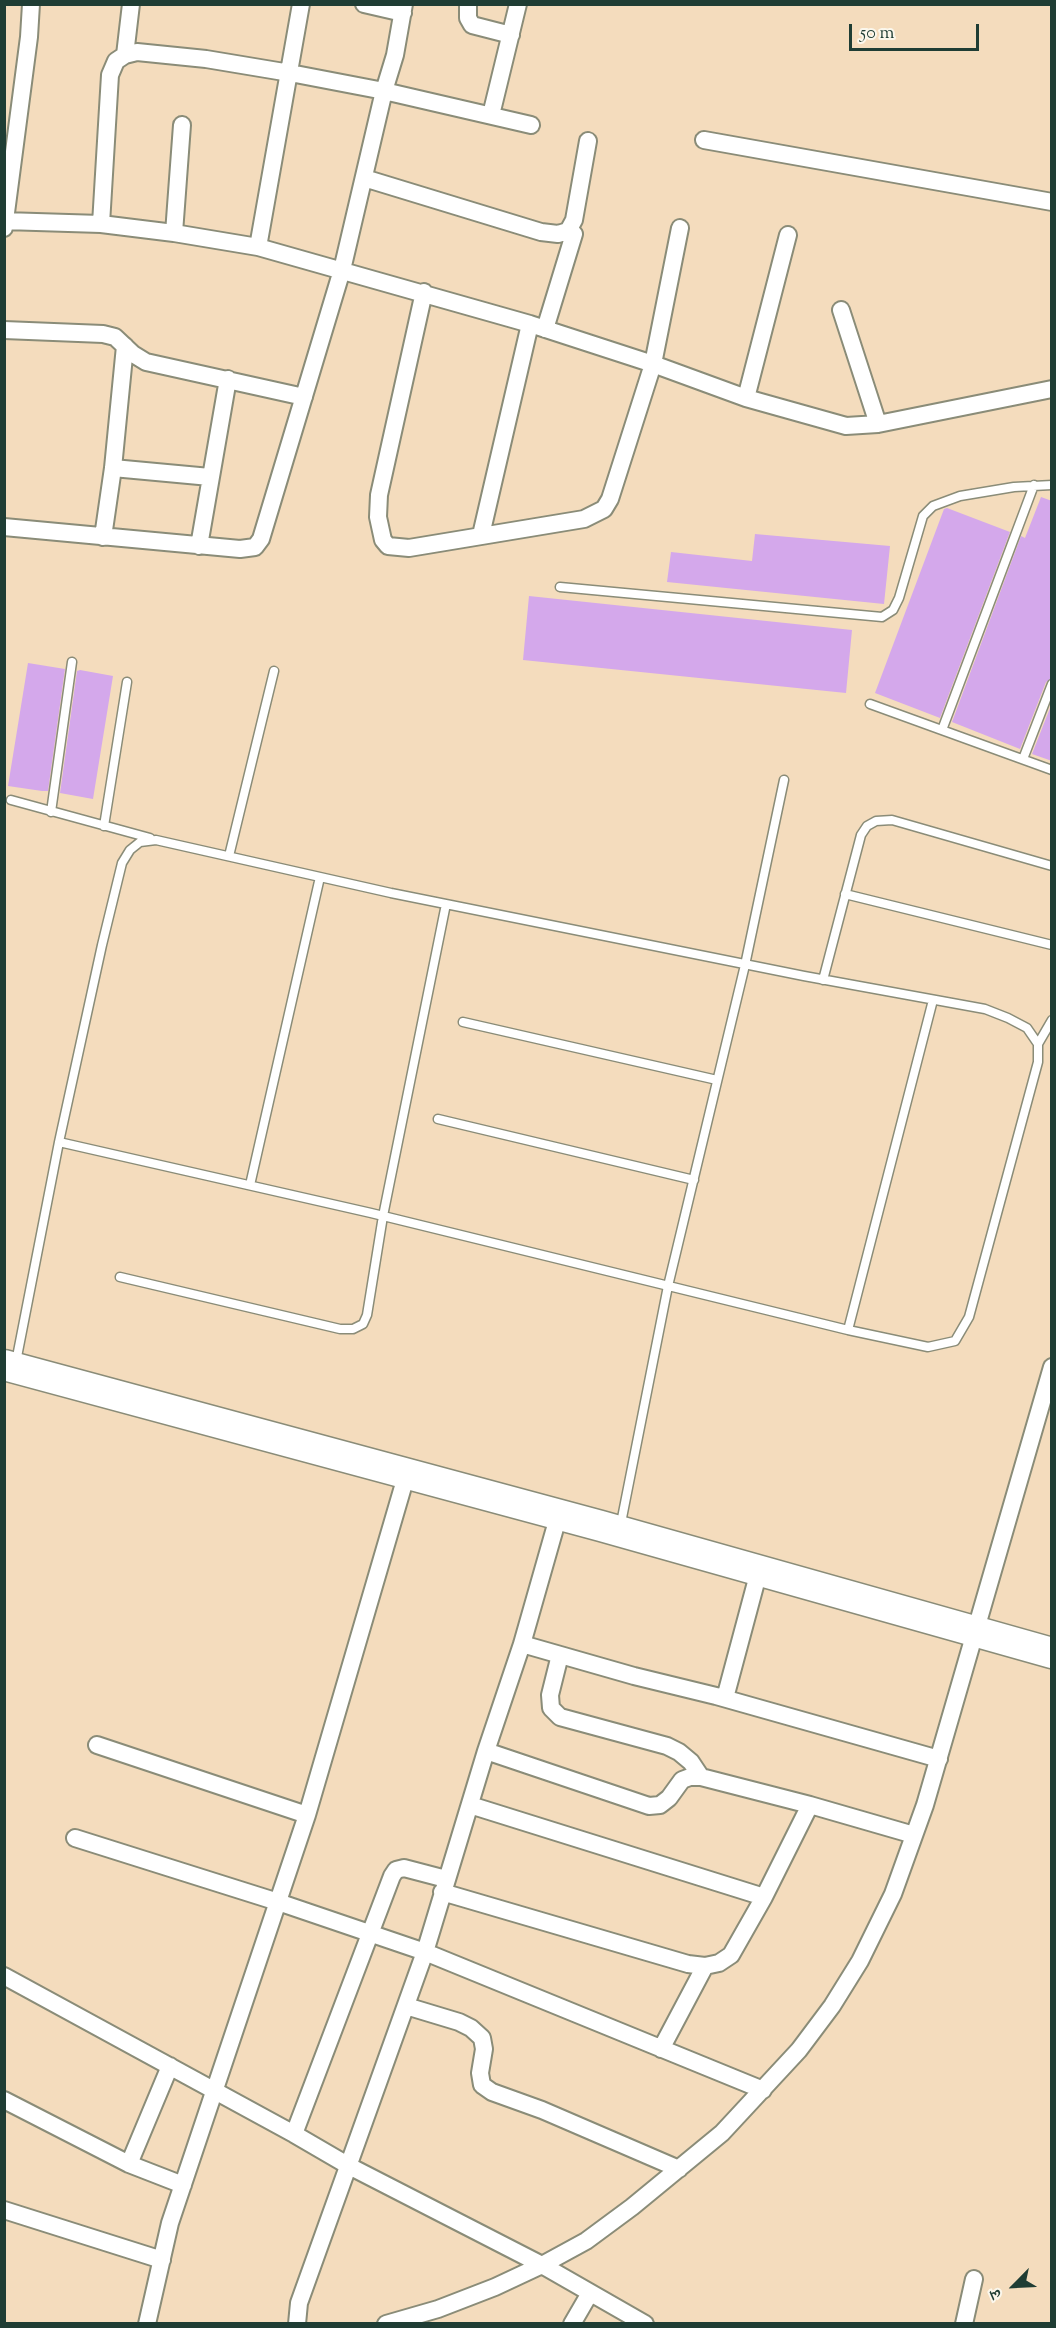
<!DOCTYPE html>
<html>
<head>
<meta charset="utf-8">
<style>
  body { margin:0 }
  #map { position:relative; width:1056px; height:2328px; overflow:hidden; background:#f4dcbd; font-family:"Sorts Mill Goudy","Noto Serif Devanagari",serif }
  canvas { display:block }
  .frame { position:absolute; inset:0; border:6px solid #1f3d34; pointer-events:none }
  .north { position:absolute; left:984px; top:2256px; width:60px; height:60px; -webkit-text-stroke:4px #fbf7ec; paint-order:stroke; rotate:246deg; font-size:16px; font-weight:700; line-height:24px; text-align:center; color:#1f3d34 }
  .north::after { content:''; display:block; margin:auto; width:21px; height:27px; background:#1f3d34; clip-path:polygon(50% 0,100% 100%,50% 72%,0 100%) }
  .scale { position:absolute; left:849px; top:24px; width:130px; height:27px; box-sizing:border-box; border:3px solid #1f3d34; border-top:0; padding-left:8px; font-size:18px; line-height:21px; white-space:nowrap; color:#1f3d34; -webkit-text-stroke:4px #fbf7ec; paint-order:stroke }
</style>
</head>
<body>
<div id="map">
<canvas width="1056" height="2328"></canvas>
<div class="frame"></div>
<div class="north">उ</div>
<div class="scale">50 m</div>
</div>
<script>
const g = document.querySelector('canvas').getContext('2d');
g.lineJoin = 'round';
function paint(path, color) {
  g.fillStyle = color;
  g.fill(path, 'evenodd');
}
function shape(rows) {
  const path = new Path2D();
  for (const r of rows) {
    path.moveTo(r[0], r[1]);
    for (let i = 2; i < r.length; i += 2) path.lineTo(r[i], r[i + 1]);
  }
  return path;
}
function strokePath(path, color, width, dash) {
  g.strokeStyle = color;
  g.lineWidth = width;
  g.lineCap = dash ? 'butt' : 'round';
  g.setLineDash(dash || []);
  g.stroke(path);
}
paint(shape([
  [1041,497,1052,501,1052,678,1046,682,1020,749,952,722,1021,536,1025,538],
  [947,508,1010,532,940,718,875,693,944,509],
  [755,534,890,546,884,604,667,582,671,552,752,561],
  [529,596,852,630,846,693,523,660],
  [28,663,65,669,48,791,42,791,8,786],
  [80,670,113,676,93,799,60,793,77,671],
  [1052,703,1052,761,1032,754]
]), '#d4a8eb');
const lane = shape([
  [560,587,882,617,893,610,899,598,923,516,933,506,960,496,1014,487,1052,485],
  [870,704,1052,770],
  [942,730,1034,485],
  [1023,759,1052,684],
  [11,800,150,838],
  [51,812,72,662],
  [104,826,127,682],
  [229,856,274,671],
  [845,894,1052,945],
  [823,980,861,835,867,826,876,821,892,820,1052,866],
  [463,1022,717,1080],
  [1038,1044,1052,1020],
  [438,1119,694,1180],
  [250,1185,320,877],
  [120,1277,340,1329,353,1329,363,1324,367,1315,383,1216,446,904],
  [848,1330,933,1000],
  [16,1362,59,1142,102,945,122,863,130,850,140,842,156,840,391,893,804,976,985,1009,1008,1018,1027,1028,1038,1044,1038,1062,969,1317,955,1341,928,1347,848,1330,371,1213,59,1142],
  [620,1528,668,1286,745,965,784,780]
]);
const street = shape([
  [364,4,403,13],
  [468,4,468,18,472,25,511,35],
  [125,55,131,4],
  [491,115,518,4],
  [704,140,1052,202],
  [364,178,541,232,558,234,568,231,574,220,588,141],
  [4,221,101,224,174,233,258,247,530,324,653,364,746,398,846,426,878,424,1052,389],
  [101,224,110,75,116,61,125,55,137,52,206,59,290,73,384,91,531,125],
  [4,228,29,37,31,4],
  [174,233,182,125],
  [258,247,301,4],
  [424,292,379,495,378,517,383,540,388,546,409,548,584,519,604,509,610,499,653,364,680,228],
  [841,310,878,424],
  [545,329,574,234],
  [4,330,103,334,115,337,133,354,146,362,304,397],
  [746,398,788,235],
  [113,468,210,477],
  [4,527,240,549,255,547,261,539,342,270,384,91,395,55,404,4],
  [481,535,530,324],
  [103,537,113,468,125,346],
  [199,546,228,379],
  [522,1644,634,1676,716,1696,939,1759],
  [560,1655,550,1695,551,1708,560,1717,667,1746,679,1752,691,1762,701,1777],
  [725,1698,759,1571],
  [97,1745,307,1815],
  [486,1751,649,1806,660,1805,669,1798,682,1780,690,1777,701,1777,810,1805,914,1835],
  [470,1805,764,1897],
  [75,1838,278,1902,425,1952,763,2090],
  [442,1892,688,1964,705,1966,719,1963,731,1955,764,1897,810,1805],
  [4,1976,294,2134,349,2166,542,2265,645,2324],
  [406,2006,459,2022,471,2028,482,2038,484,2049,480,2073,482,2085,492,2092,542,2110,679,2169],
  [661,2049,705,1966],
  [4,2100,129,2164,183,2185],
  [294,2134,392,1876,396,1870,404,1868,446,1879],
  [129,2164,170,2066],
  [4,2210,162,2260],
  [147,2324,170,2223,307,1815,407,1473],
  [297,2324,299,2303,425,1952,486,1751,522,1644,559,1514],
  [386,2324,438,2309,495,2287,542,2265,586,2241,632,2207,722,2133,799,2050,832,2006,860,1961,893,1894,925,1805,1052,1367],
  [572,2324,590,2293],
  [964,2324,974,2279]
]);
const highway = shape([
  [4,1365,601,1526,1052,1653]
]);
strokePath(lane, '#8a8c78', 11);
strokePath(street, '#8a8c78', 20);
strokePath(highway, '#8a8c78', 33);
strokePath(lane, '#fff', 8);
strokePath(street, '#fff', 16);
strokePath(highway, '#fff', 30);
</script>
</body>
</html>
